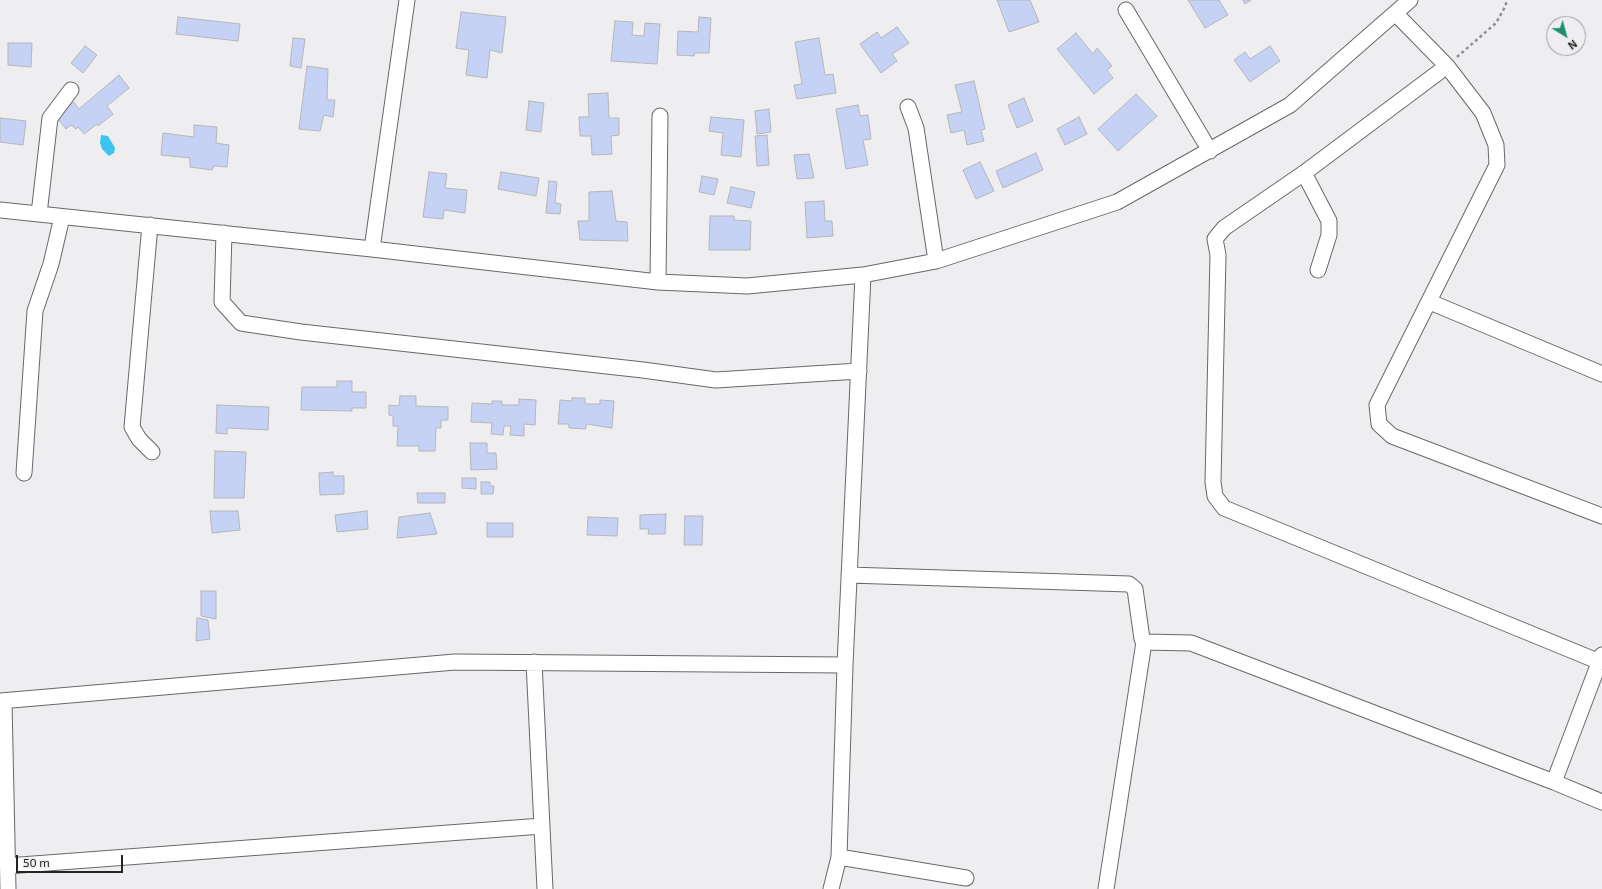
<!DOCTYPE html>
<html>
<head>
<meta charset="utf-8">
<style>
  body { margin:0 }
  #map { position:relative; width:1602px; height:889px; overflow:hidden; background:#eeeef0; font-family:"Exo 2",sans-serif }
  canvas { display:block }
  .north { position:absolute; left:1546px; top:16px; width:40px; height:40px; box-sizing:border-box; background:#eeeef0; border:1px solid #9d9d9f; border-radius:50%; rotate:143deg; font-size:11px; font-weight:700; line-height:16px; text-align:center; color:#242425 }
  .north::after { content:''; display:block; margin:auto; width:14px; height:18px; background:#1e8d6c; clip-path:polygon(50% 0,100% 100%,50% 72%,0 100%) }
  .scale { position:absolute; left:16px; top:855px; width:107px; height:18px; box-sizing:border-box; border:2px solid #242425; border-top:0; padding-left:5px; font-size:12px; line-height:14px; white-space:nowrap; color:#242425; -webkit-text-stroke:3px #eeeef0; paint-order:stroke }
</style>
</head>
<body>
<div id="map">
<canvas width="1602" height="889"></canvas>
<div class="north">N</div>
<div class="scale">50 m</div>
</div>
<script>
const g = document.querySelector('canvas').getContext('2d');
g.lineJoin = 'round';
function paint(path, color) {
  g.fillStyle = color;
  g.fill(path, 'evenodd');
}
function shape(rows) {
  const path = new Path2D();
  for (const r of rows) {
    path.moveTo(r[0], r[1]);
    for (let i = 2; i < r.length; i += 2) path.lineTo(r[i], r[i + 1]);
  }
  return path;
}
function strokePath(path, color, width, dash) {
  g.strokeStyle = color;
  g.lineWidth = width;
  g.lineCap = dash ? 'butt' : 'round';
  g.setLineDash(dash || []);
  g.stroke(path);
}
paint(shape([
  [101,135,108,136,115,148,114,153,109,156,102,149,100,143]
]), '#3ac4ee');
const building = shape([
  [997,0,1030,0,1039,22,1009,32,997,0],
  [1188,0,1219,0,1228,15,1205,28,1188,0],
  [1243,0,1251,0,1245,4,1243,0],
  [461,12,506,17,502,53,490,50,487,78,466,75,469,50,456,48,461,12],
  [178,17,240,24,238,41,176,34,178,17],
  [699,17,711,18,709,53,695,53,694,56,677,55,678,31,698,32,699,17],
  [615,21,633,22,632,35,644,36,645,23,660,24,657,64,611,61,615,21],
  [897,27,909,43,892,54,897,61,881,73,860,44,877,32,881,38,897,27],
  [1076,33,1093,54,1097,48,1112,66,1107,70,1113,78,1094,94,1057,49,1076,33],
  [293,38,305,39,301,68,290,66,293,38],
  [819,38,825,75,833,74,836,93,797,99,794,85,802,84,795,42,819,38],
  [8,43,32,43,31,67,8,65,8,43],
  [85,46,97,55,83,73,71,63,85,46],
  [1270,46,1280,61,1250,82,1234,60,1245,52,1250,59,1270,46],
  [307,66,328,69,327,100,335,100,333,117,324,115,320,131,299,129,307,66],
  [119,75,129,88,107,106,113,114,98,126,97,124,84,134,78,127,76,129,71,125,66,129,56,117,74,102,79,109,119,75],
  [974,81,985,129,981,130,984,141,967,145,964,130,951,133,947,115,962,112,955,85,974,81],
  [608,93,609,118,619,118,619,135,611,136,612,154,592,155,591,136,580,136,579,117,589,117,588,94,608,93],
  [1136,94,1157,116,1118,151,1098,129,1136,94],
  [1024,98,1033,121,1017,128,1008,105,1024,98],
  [529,101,544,103,541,132,526,130,529,101],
  [858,105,860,116,868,115,871,139,863,140,868,165,846,169,836,109,858,105],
  [769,109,771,132,757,134,755,111,769,109],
  [711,117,744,120,741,157,721,155,723,133,709,131,711,117],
  [1079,117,1087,134,1065,145,1057,129,1079,117],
  [0,118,26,121,23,145,0,142,0,118],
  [194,125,217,127,216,143,229,145,227,167,214,166,212,170,190,167,190,158,161,155,163,133,194,137,194,125],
  [767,135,769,165,757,166,755,136,767,135],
  [1036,153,1043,170,1003,188,996,171,1036,153],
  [809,154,814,178,797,179,794,155,809,154],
  [980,162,994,191,976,199,963,170,980,162],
  [429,172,447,174,445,188,467,190,465,213,444,210,443,219,423,217,429,172],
  [501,172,539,178,536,196,498,189,501,172],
  [702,176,718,179,714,195,699,192,702,176],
  [549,181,557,182,555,203,561,204,560,214,546,213,549,181],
  [731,187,755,192,751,208,727,203,731,187],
  [612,191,616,221,627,222,628,241,580,240,578,221,589,221,589,192,612,191],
  [824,201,825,221,832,221,833,236,807,238,805,202,824,201],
  [710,216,734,216,734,220,751,221,750,250,709,250,710,216],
  [337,381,352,381,352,392,366,392,366,408,352,408,352,411,301,410,302,387,337,387,337,381],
  [400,396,416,396,416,406,448,407,448,420,441,420,441,428,436,428,435,451,419,451,419,446,397,446,398,426,393,426,393,416,389,415,389,405,399,406,400,396],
  [572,398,585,398,585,404,600,404,600,400,614,401,612,428,586,424,586,429,569,428,569,424,558,424,560,400,572,401,572,398],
  [519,399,536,400,535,425,524,424,524,436,510,435,511,426,504,426,503,435,491,434,492,423,471,422,472,403,492,404,492,401,502,401,502,405,519,405,519,399],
  [217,405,269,407,268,430,227,428,227,434,216,433,217,405],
  [470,443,487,443,487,453,496,453,497,469,471,470,470,443],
  [215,451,246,452,244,498,214,498,215,451],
  [333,472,333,476,344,476,344,494,320,495,319,473,333,472],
  [462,478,476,478,476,489,462,488,462,478],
  [481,482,490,482,490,486,494,486,493,494,481,494,481,482],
  [417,493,445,493,445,503,418,503,417,493],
  [210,511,238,511,240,530,212,533,210,511],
  [367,511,368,529,337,532,335,515,367,511],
  [430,513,437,534,397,538,399,517,430,513],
  [666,514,665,534,648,534,649,529,640,529,640,515,666,514],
  [685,516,703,516,702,545,684,545,685,516],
  [588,517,618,518,617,536,587,535,588,517],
  [487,523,513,523,513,537,487,537,487,523],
  [201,591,216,591,216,619,201,616,201,591],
  [197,618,208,620,210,639,196,641,197,618]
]);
paint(building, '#c6d2f5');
strokePath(building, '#b5b6b7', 1);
const minor = shape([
  [1126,10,1210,151],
  [1395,13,1447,66,1483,113,1496,145,1497,165,1377,405,1379,424,1392,436,1602,516],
  [1447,66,1304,173,1224,228,1215,239,1218,255,1213,482,1215,496,1224,508,1600,662],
  [908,107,916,128,936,261],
  [1304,173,1329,221,1329,235,1318,270],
  [0,210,372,249,658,282,747,286,863,275,936,261,1117,202,1290,105,1410,0],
  [39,214,50,118,71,90],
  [150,225,132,427,139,439,152,452],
  [224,233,222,302,241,323,301,332,643,370,716,380,859,371],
  [372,249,407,0],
  [658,282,660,116],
  [1430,302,1602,374],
  [24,473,35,311,51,264,62,217],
  [849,575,1129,584,1135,589,1142,639,1144,642,1191,643,1554,782,1602,802],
  [534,662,545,889],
  [0,701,455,662,845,665],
  [4,701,8,889],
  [1554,782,1602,655],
  [839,857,966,878],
  [7,866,542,826],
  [831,889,839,857,845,665,863,275],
  [1106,889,1144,642]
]);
strokePath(minor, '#676869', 17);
strokePath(shape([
  [1457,57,1496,23,1505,7,1507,0]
]), '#8f8f90', 2.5, [3, 3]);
strokePath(minor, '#fff', 15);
</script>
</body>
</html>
